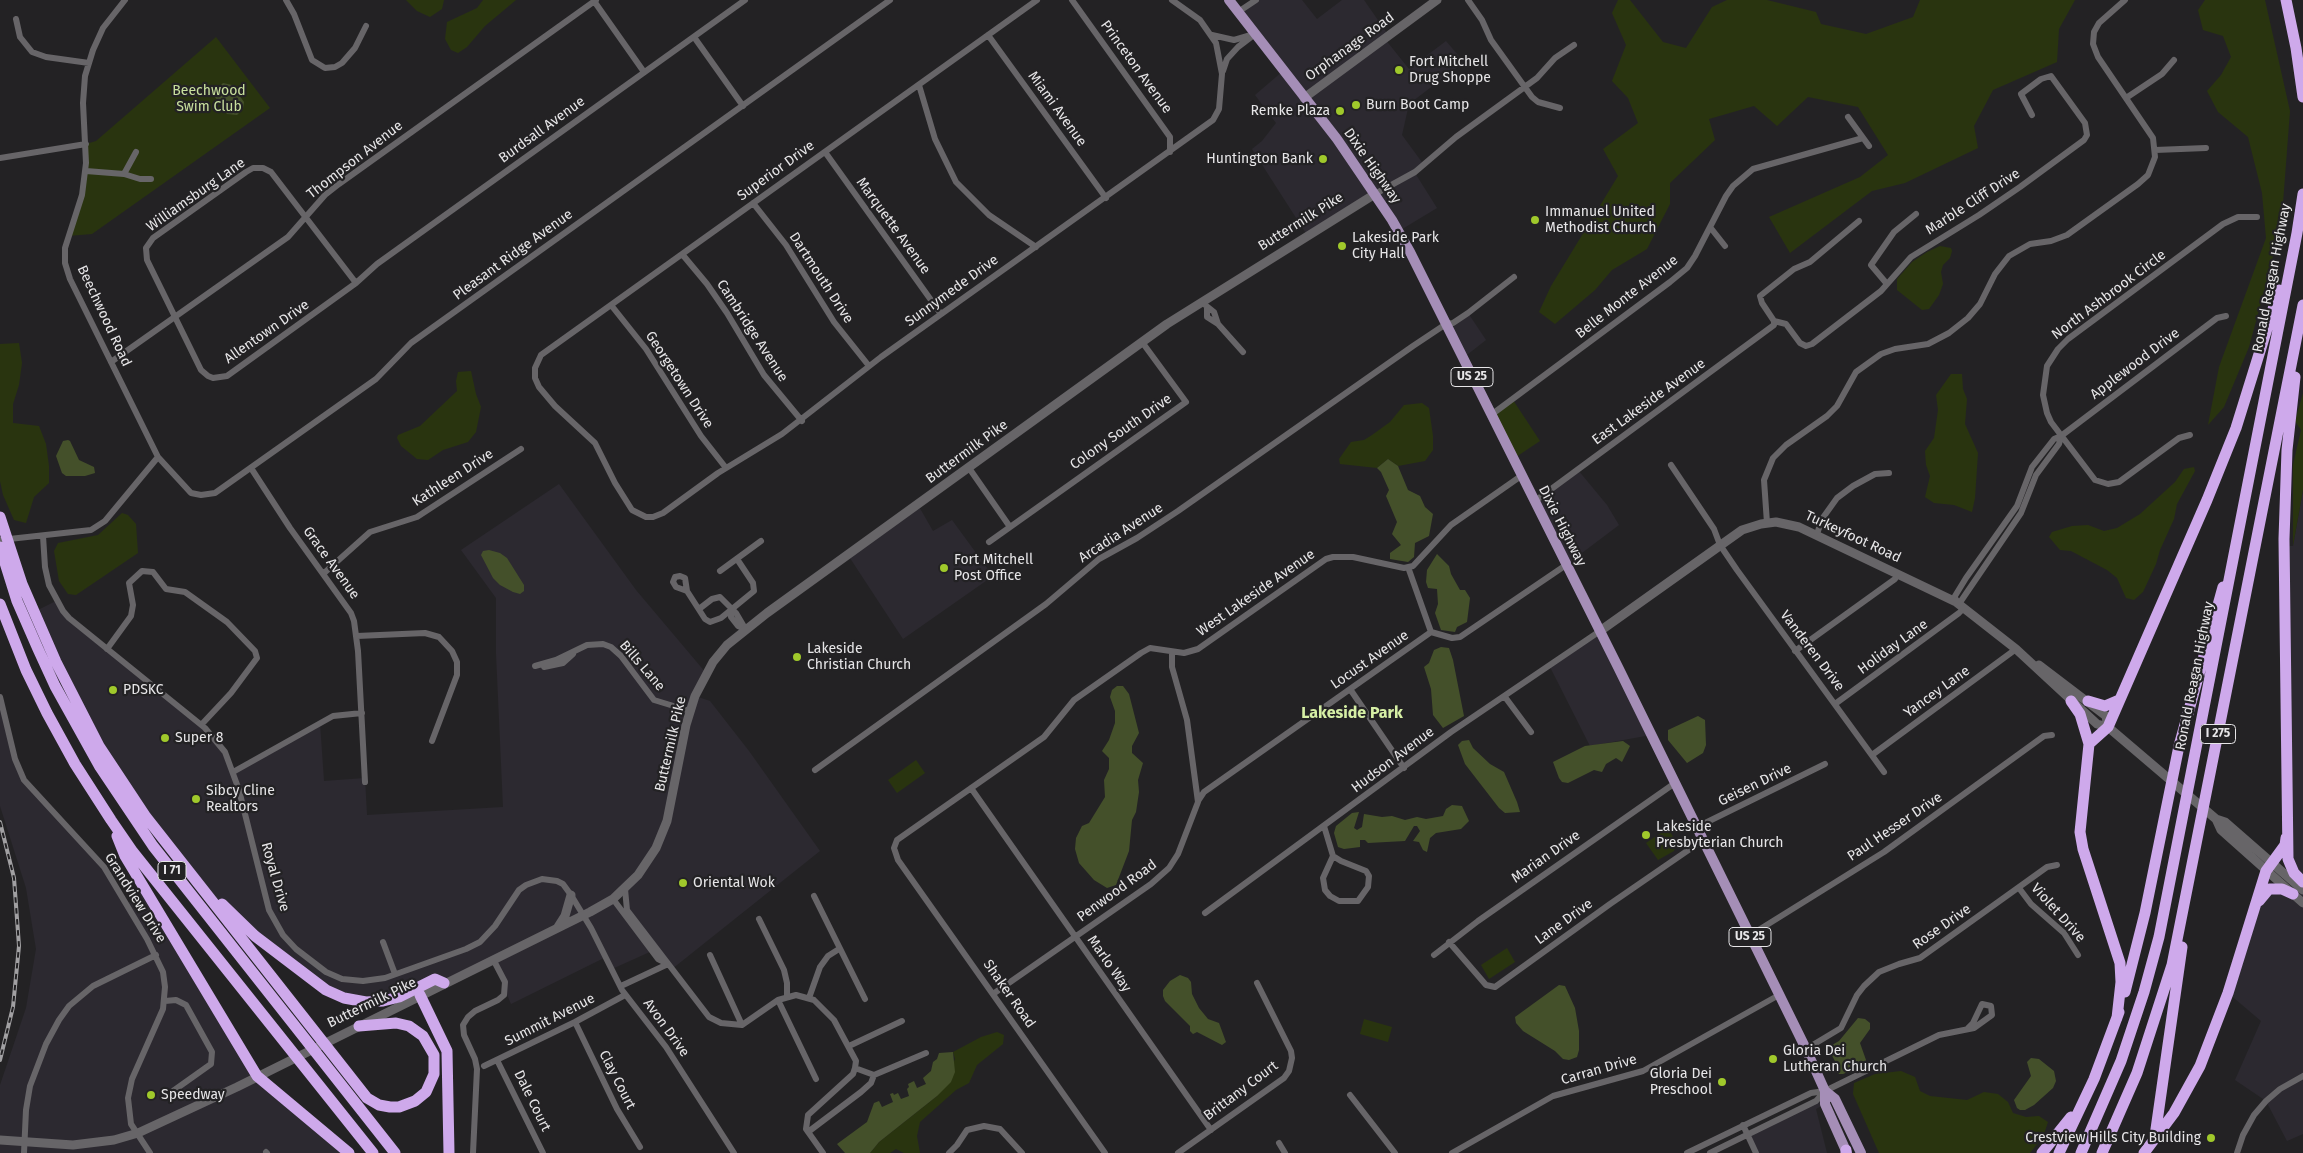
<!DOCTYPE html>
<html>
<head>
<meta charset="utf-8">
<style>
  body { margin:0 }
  canvas { display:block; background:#232224 }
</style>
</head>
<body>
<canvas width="2303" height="1153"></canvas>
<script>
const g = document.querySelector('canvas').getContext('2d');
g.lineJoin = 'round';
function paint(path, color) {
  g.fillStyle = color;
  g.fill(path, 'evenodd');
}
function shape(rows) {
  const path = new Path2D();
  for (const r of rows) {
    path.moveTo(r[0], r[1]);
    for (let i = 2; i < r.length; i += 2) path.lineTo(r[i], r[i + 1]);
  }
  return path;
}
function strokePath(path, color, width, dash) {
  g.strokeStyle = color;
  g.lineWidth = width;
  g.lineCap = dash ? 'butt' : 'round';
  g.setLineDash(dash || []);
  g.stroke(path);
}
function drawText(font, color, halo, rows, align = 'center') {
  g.font = font + ' "Fira Sans",sans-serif';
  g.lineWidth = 4.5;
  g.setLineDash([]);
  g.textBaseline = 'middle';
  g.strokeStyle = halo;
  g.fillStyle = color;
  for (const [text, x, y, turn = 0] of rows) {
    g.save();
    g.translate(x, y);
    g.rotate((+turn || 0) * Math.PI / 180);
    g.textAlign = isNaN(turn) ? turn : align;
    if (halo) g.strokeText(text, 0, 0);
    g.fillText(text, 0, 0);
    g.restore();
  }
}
paint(shape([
  [1255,0,1302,0,1317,19,1342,0,1364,0,1389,36,1385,39,1409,69,1446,41,1464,62,1409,104,1402,135,1424,165,1415,173,1437,208,1399,231,1374,194,1307,235,1252,149,1262,141,1276,123,1255,95,1283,71,1238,12],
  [1468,313,1486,340,1463,358,1446,324],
  [1578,470,1607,505,1619,525,1566,565,1535,501],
  [559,484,636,590,706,673,695,696,710,701,749,751,820,851,672,969,627,910,625,890,614,899,652,951,612,969,606,957,511,1004,492,959,469,971,383,1001,326,990,216,898,168,839,102,744,34,612,56,601,63,611,213,736,233,772,320,723,324,781,365,778,367,815,503,807,496,653,496,598,461,550],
  [2303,490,2303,1134,2287,1141,2266,1101,2235,1080,2261,1021,2228,993,2265,893,2293,894,2290,878,2284,546,2293,546],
  [918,505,933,531,952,520,993,576,903,639,848,555],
  [1600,631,1651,735,1590,746,1549,665],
  [0,697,20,773,100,862,126,904,134,900,143,887,257,1076,349,1153,0,1153,0,1085,26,1008,36,949,26,888,0,806],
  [1825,1091,1825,1104,1816,1109,1827,1153,1756,1153,1747,1135,1816,1101]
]), '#2c2930');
paint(shape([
  [406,0,444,0,442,9,430,17,417,11],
  [483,0,516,0,485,26,467,47,458,53,451,50,445,39,447,22,477,8],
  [1618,0,1630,0,1663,42,1686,48,1712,7,1727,0,1767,0,1816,12,1821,24,1866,34,1913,17,1920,0,2075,0,2059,29,2057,62,1993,90,1974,126,1978,148,1905,183,1872,191,1790,253,1769,217,1860,177,1888,155,1858,107,1808,97,1777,126,1754,106,1709,119,1715,140,1670,183,1670,204,1647,249,1612,270,1595,290,1555,324,1539,312,1551,286,1618,176,1603,149,1638,123,1628,98,1612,81,1626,45,1612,13],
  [2205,0,2265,0,2290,111,2283,203,2271,266,2249,347,2224,407,2208,425,2219,367,2266,238,2262,193,2248,137,2218,112,2207,91,2221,75,2231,57,2223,36,2203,30,2198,10],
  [216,37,270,108,92,234,68,236,82,195,86,144,96,141],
  [1940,246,1951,248,1952,251,1950,258,1943,265,1941,272,1943,284,1939,295,1929,309,1922,310,1897,290,1897,279,1912,262,1927,252],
  [19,343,22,363,19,385,13,404,13,423,39,426,46,444,49,466,49,483,34,497,26,523,14,520,3,495,0,481,0,344],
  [471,371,476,394,481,407,476,432,468,442,443,450,428,460,417,459,401,446,397,438,398,435,420,426,457,391,456,381,458,372],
  [1951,374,1962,374,1963,389,1967,399,1965,424,1978,453,1975,498,1972,512,1954,505,1934,503,1925,497,1930,476,1926,465,1925,451,1934,438,1938,410,1936,395],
  [2303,393,2303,490,2293,546,2293,465,2301,430,2295,421],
  [1513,400,1540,441,1513,459,1491,415],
  [1422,403,1429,408,1433,436,1433,450,1425,461,1398,466,1388,459,1377,468,1340,464,1339,459,1351,442,1364,440,1372,435,1390,422,1404,405],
  [2194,467,2195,471,2177,504,2174,519,2160,550,2156,564,2143,592,2134,600,2126,598,2117,578,2107,570,2071,551,2060,550,2049,537,2052,532,2072,526,2088,525,2104,531,2117,528,2140,514,2175,482,2184,469],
  [122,513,128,515,136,524,138,553,76,595,68,594,59,581,54,551,58,543,98,535],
  [916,760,925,773,897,793,888,780],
  [1668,828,1676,842,1674,851,1658,860,1646,843],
  [1507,948,1515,962,1489,979,1481,965],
  [1364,1019,1392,1027,1388,1042,1360,1034],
  [997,1032,1004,1035,1003,1044,977,1065,969,1083,956,1090,920,1122,917,1136,920,1153,904,1153,896,1149,890,1153,870,1153,879,1142,937,1096,955,1059,953,1052,981,1037],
  [1901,1071,1915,1077,1920,1091,1930,1096,1967,1100,1984,1092,1998,1094,2008,1102,2013,1113,2026,1117,2039,1116,2048,1122,2043,1137,2030,1153,1879,1153,1853,1094,1854,1083,1875,1074]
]), '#29340f');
paint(shape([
  [223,83,232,85,244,102,243,109,237,115,227,114,215,97,217,89],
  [68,440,70,441,79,460,94,467,95,473,85,476,66,476,62,473,56,456,63,441],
  [1388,459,1398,466,1408,490,1420,496,1425,507,1433,514,1429,536,1415,543,1414,557,1408,562,1390,559,1390,553,1401,545,1392,534,1397,522,1386,496,1389,490,1381,472,1377,468],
  [489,550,500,553,507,558,524,585,524,591,520,594,513,592,500,585,493,578,481,555,483,551],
  [1437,554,1449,566,1451,574,1460,590,1465,590,1470,598,1467,622,1457,627,1455,632,1441,630,1435,613,1438,604,1437,589,1428,588,1426,582,1427,570],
  [1441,647,1449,648,1453,660,1464,716,1443,728,1433,715,1431,689,1424,667,1429,663,1434,650],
  [1117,686,1123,686,1129,694,1139,733,1132,746,1132,753,1143,763,1138,780,1139,792,1136,812,1132,820,1129,851,1116,885,1107,888,1094,880,1079,863,1075,849,1076,838,1082,826,1089,823,1105,797,1104,780,1109,769,1109,758,1102,751,1109,740,1115,723,1115,711,1110,697,1112,690],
  [1698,716,1705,720,1706,745,1703,753,1687,763,1668,740,1668,730],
  [1469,740,1473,748,1490,764,1504,772,1517,802,1520,812,1505,813,1499,808,1465,764,1458,745,1462,741],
  [1623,741,1630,746,1622,762,1616,758,1606,764,1602,772,1594,770,1568,783,1562,782,1559,778,1553,762,1585,746],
  [1452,805,1462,806,1469,821,1461,829,1436,833,1430,838,1427,852,1423,850,1419,842,1413,841,1420,831,1417,826,1414,826,1405,841,1368,843,1365,840,1360,840,1360,847,1344,849,1338,847,1334,833,1336,826,1352,813,1359,812,1354,828,1357,830,1362,827,1364,814,1382,817,1392,816,1405,820,1417,817,1426,819,1443,816,1446,809],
  [1180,975,1188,978,1191,982,1192,994,1199,1008,1208,1019,1219,1023,1226,1042,1222,1045,1197,1032,1193,1034,1190,1031,1190,1026,1165,1001,1163,996,1163,990,1170,981],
  [1559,985,1565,986,1575,1008,1579,1031,1579,1050,1577,1057,1569,1060,1563,1059,1555,1051,1523,1031,1516,1023,1515,1017],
  [1858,1018,1865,1019,1870,1023,1870,1029,1860,1043,1866,1060,1864,1065,1843,1074,1839,1074,1836,1070,1836,1063,1829,1050,1832,1045,1839,1041],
  [953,1052,955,1072,951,1082,937,1096,879,1142,870,1153,845,1153,837,1144,867,1122,874,1103,879,1101,882,1107,893,1102,890,1094,893,1093,894,1095,898,1093,901,1099,909,1096,907,1089,909,1087,908,1084,914,1081,917,1088,926,1084,923,1078,931,1071,933,1062,937,1059,939,1053],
  [2031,1058,2039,1059,2054,1071,2056,1081,2053,1088,2034,1105,2025,1110,2020,1110,2017,1108,2014,1100,2031,1076,2027,1062]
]), '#44502a');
strokePath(shape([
  [286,0,294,14,312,60,325,68,335,67,342,63,355,48,366,26],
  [1037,0,541,355,535,368,535,378,539,387,555,406,595,443,615,483,632,510,646,517,653,517,663,513,718,473,782,434,881,357,1213,120,1219,109,1222,74,1216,43,1200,20,1172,0],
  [1072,0,1170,137,1170,152],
  [1468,0,1482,20,1491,40,1532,97,1538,102,1560,108],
  [594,1,644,72],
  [1238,12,1256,0],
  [16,19,20,37,32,52,46,57,89,63],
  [988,35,1106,198],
  [1212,35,1234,40,1251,35],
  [694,37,743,106],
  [1223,71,1227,59,1238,47,1255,34],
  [919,85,935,139,956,182,989,215,1036,247],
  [2126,98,2162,74,2174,60],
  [1848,117,1869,146],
  [2155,150,2206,148],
  [825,152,941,314],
  [0,158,86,144],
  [86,171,124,174,136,152],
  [124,174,140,179,151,179],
  [1375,194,1415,172,1456,137,1537,78,1555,58,1574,45],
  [753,203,786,245,834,322,869,366],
  [1710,227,1725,246],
  [682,254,707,284,727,313,764,375,802,421],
  [356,283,271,172,263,168,253,168,246,172,153,238,146,248,147,260,201,370,208,376,213,378,227,376,356,283,377,264,745,0],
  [1887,284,1871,265,1894,232,1916,214],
  [1204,304,1214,312,1218,324],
  [611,305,646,349,701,436,726,468],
  [1207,307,1207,317,1218,324,1243,352],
  [1774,321,1786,324,1800,343,1806,346,1812,344,1881,291,1911,257,1979,215,2020,187,2084,140,2087,135,2085,123,2051,76,2041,79,2021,94,2032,115],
  [1774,321,1762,303,1760,296,1794,269,1810,262,1859,221],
  [111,362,288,237,325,195,339,184,596,0],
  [1491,415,1670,282,1687,268,1695,256,1726,196,1733,186,1753,169,1863,138],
  [2190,435,2179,438,2119,482,2108,484,2095,480,2051,422,2047,413,2043,395,2047,366,2058,349,2068,339,2223,224,2238,217,2257,217],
  [2061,436,2059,444,2036,475,2021,513,1961,601,1956,602,1955,596,1966,578,2017,506,2032,467,2054,439,2061,436,2217,318,2226,316],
  [158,457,191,493,201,495,215,493,376,379,411,343,890,0],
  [1671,465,1714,529,1720,545,1737,570,1884,772],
  [251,468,290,528,351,613,354,621,358,651,365,782],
  [969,468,1010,527],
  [1535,501,1774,325,1774,321],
  [1767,523,1764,480,1773,458,1786,445,1827,416,1837,406,1856,372,1881,354,1895,349,1928,344,1949,333,1968,318,1980,304,1995,274,2009,256,2030,244,2051,241,2067,235,2138,184,2148,175,2155,157,2153,138,2098,57,2093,44,2094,32,2099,23,2125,0],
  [1817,534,1822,519,1837,498,1853,486,1875,474,1889,473],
  [43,536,45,567,49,585,63,611,69,618,205,728,225,752,239,790,269,910,283,935,296,949,326,972,342,979,363,981,385,978,466,949,480,942,495,926,519,890,526,885,542,879,557,881,563,884,571,895,591,928,622,990,666,1047,734,1153],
  [0,540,91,530,105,521,158,457,70,279,65,263,65,248,82,195,86,163,83,103,85,76,93,50,103,28,125,0],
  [989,542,1186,402,1142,342],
  [1408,567,1431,632],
  [720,571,761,541],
  [323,574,370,532,417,517,521,449],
  [687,591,676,587,673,582,675,577,680,576,685,578,687,591,705,619,710,622,721,618,754,591,753,583,737,559],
  [699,609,712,599,720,597,736,613,746,630],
  [731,610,731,617,738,626,745,629],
  [1431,632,1452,638,1460,637,1566,565],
  [357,636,425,633,439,637,452,651,457,662,457,675,432,741],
  [107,649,131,616,133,605,129,583,142,571,153,572,166,589,185,592,227,622,255,651,257,658,231,693,202,724],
  [1795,651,1895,579,1898,574],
  [535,666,556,660,587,645,603,644,611,647,621,656,654,700,690,711],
  [544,667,563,663,573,654],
  [1350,689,1404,768],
  [0,697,15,759,24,780,104,867,147,939,163,972,165,987,163,1009,132,1079,128,1098,131,1124,150,1153],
  [1505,697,1531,732],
  [1835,704,1959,613,1964,608],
  [1872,755,2016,649],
  [815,770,1046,604,1099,559,1137,538,1178,511,1413,346,1446,324,1453,323,1468,313,1514,277],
  [233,772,333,716,362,713],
  [971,788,1211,1130],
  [1198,801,1204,792,1431,632],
  [1324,826,1333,856,1323,878,1325,890,1330,896,1339,901,1358,901,1368,887,1369,876,1366,871,1341,861,1333,856],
  [1697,827,1825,764],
  [2019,888,2031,904,2064,933,2078,955],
  [625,889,627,910,709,1017,721,1023,742,1025,778,1000,796,995,814,1000,834,1020,856,1061,855,1068,853,1074,808,1115,806,1129,823,1153],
  [814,896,865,999],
  [613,899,658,959,668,964],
  [1205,913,1451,732,1600,631],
  [759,919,784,970,787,983,787,996],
  [1749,936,1884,852,2044,736,2052,735],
  [383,942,395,974],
  [1449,942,1486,985,1495,987,1610,904,1703,840],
  [710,955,742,1025],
  [1434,955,1478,921,1675,783],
  [621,986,668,964],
  [993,994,1151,884,1169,868,1178,854,1198,802,1187,720,1172,667,1172,652],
  [809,998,820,967,828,956,839,949],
  [778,1000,816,1079],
  [165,1001,176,1000,186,1005,212,1052,211,1064,173,1091],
  [575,1022,617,1109,640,1147],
  [849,1046,902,1021],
  [1806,1049,1841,1028,1857,995,1864,986,1879,972,1899,964,1920,958,2047,867,2057,865],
  [497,1060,543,1153],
  [484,1066,575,1022,625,995],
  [855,1068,874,1075,926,1053],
  [1350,1095,1395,1153],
  [1743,1125,1756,1153],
  [808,1132,861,1092,871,1083,874,1075],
  [1279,1143,1285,1153],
  [266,1152,267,1153],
  [24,1153,26,1110,30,1086,46,1044,59,1020,69,1006,93,986,156,955],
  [473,1153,477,1069,475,1059,464,1035,463,1025,468,1017,475,1011,498,1000,504,995,505,982,493,959],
  [949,1153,957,1145,967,1130,984,1126,1000,1129,1022,1153],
  [1105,1153,898,860,894,848,897,840,1044,737,1074,700,1141,653,1150,648,1184,653,1198,649,1326,559,1333,557,1353,557,1404,568,1413,566,1451,525,1521,476],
  [1178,1153,1284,1078,1289,1071,1292,1058,1291,1051,1257,983],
  [1452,1153,1553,1096,1643,1071,1779,995],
  [1687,1153,1811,1093,1825,1091],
  [1710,1153,1816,1101,1825,1091,1939,1035,1974,1028,1992,1015,1991,1006,1982,1004,1973,1023,1968,1028],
  [2237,1153,2243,1135,2254,1115,2266,1101,2280,1089,2303,1076]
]), '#676568', 6);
strokePath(shape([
  [1304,98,1437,0],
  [1600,631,1742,530,1761,524,1776,522,1799,527,1956,602,2016,649,2097,724,2108,727,2216,819,2225,822,2303,890],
  [2039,665,2106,716,2108,727],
  [2216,819,2221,830,2303,903],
  [558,927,565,916,571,895],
  [0,1140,73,1145,114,1140,138,1133,237,1087,590,912,613,899,638,875,656,848,667,821,686,725,695,696,713,662,727,645,767,613,1167,324,1375,194]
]), '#676568', 9);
strokePath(shape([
  [1229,0,1337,139,1392,220,1410,252,1618,667,1806,1049,1825,1091,1825,1104,1847,1153],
  [1825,1091,1835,1099,1861,1153]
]), '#a58eb7', 10);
strokePath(shape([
  [2286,0,2296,48,2303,97],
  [2295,377,2287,450,2284,539,2288,859,2294,873,2303,882],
  [0,517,22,584,56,662,99,746,146,817,367,1098,379,1105,390,1107,399,1107,415,1101,426,1092,434,1074,434,1055,423,1036,409,1026,396,1023,359,1026],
  [0,547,17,601,38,649,55,686,100,767,153,846,395,1153],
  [0,604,26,670,47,713,75,764,111,820,133,852,373,1153],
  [2071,701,2080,714,2089,744],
  [2088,701,2105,706,2119,700],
  [117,836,125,856,257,1076,349,1153],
  [2259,901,2269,889,2282,889,2293,894],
  [222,904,255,936,326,990,344,998,366,1002,383,1001,399,997,435,979,444,983],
  [2125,992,2145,913,2179,746,2223,587],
  [420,995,447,1051,449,1153],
  [2117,1018,2121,982,2120,963,2083,849,2080,832,2089,744,2108,727,2207,500,2236,428,2279,290],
  [2155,1136,2182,947],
  [1846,1150,1846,1153],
  [2042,1153,2071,1117],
  [2059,1153,2094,1079,2119,1012],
  [2081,1153,2121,1061,2144,992,2159,937,2297,233,2303,194],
  [2102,1153,2137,1073,2172,965,2303,305],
  [2144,1153,2174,1113,2200,1066,2228,993,2266,871,2285,845,2286,838]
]), '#cea9eb', 11);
const rail = shape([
  [0,822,14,878,19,946,13,1007,0,1060]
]);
strokePath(rail, '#a1a0a2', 4);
strokePath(rail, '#232224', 2, [5.5]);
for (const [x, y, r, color] of [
  [1399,70,5,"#a0c92b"],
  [1356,105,5,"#a0c92b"],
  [1340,111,5,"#a0c92b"],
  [1323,159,5,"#a0c92b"],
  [1535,220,5,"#a0c92b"],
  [1342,246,5,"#a0c92b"],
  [944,568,5,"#a0c92b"],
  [797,657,5,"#a0c92b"],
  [113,690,5,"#a0c92b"],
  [165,738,5,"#a0c92b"],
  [196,799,5,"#a0c92b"],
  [1646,835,5,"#a0c92b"],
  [683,883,5,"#a0c92b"],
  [1773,1059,5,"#a0c92b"],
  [1722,1082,5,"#a0c92b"],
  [151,1095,5,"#a0c92b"],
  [2211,1138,5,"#a0c92b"]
]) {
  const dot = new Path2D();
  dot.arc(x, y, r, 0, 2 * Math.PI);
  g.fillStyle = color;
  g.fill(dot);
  strokePath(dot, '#232224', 2);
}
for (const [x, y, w] of [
  [1472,377,42],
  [2218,734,35],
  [172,871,28],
  [1750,937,42]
]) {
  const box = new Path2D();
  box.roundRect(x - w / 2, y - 9.5, w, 19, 4);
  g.fillStyle = '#232224';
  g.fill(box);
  strokePath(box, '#e7e6e8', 1);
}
drawText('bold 12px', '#e7e6e8', null, [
  ["US 25",1472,377],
  ["I 275",2218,734],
  ["I 71",172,871],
  ["US 25",1750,937]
]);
drawText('14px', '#e7e6e8', '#232224', [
  ["Orphanage Road",1350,47,-36],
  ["Princeton Avenue",1136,67,54],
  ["Miami Avenue",1057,109,54],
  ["Burdsall Avenue",542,130,-36],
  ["Thompson Avenue",355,160,-38],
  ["Dixie Highway",1372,166,55],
  ["Superior Drive",776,171,-36],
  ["Williamsburg Lane",196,195,-35],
  ["Marble Cliff Drive",1973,202,-33],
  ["Buttermilk Pike",1301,222,-32],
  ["Marquette Avenue",893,226,54],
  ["Pleasant Ridge Avenue",513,255,-36],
  ["Dartmouth Drive",821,278,57],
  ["Ronald Reagan Highway",2272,278,-79],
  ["Sunnymede Drive",952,291,-36],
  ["North Ashbrook Circle",2109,295,-37],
  ["Belle Monte Avenue",1627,297,-38],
  ["Beechwood Road",104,316,65],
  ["Cambridge Avenue",752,331,57],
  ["Allentown Drive",267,332,-35],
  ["Applewood Drive",2135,364,-37],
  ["Georgetown Drive",679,380,57],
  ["East Lakeside Avenue",1649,402,-36],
  ["Colony South Drive",1121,432,-35],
  ["Buttermilk Pike",967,452,-36],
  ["Kathleen Drive",453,478,-33],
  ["Dixie Highway",1562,526,63],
  ["Arcadia Avenue",1121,533,-33],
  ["Turkeyfoot Road",1853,537,25],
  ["Grace Avenue",331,563,54],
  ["West Lakeside Avenue",1256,593,-35],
  ["Holiday Lane",1893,647,-36],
  ["Vanderen Drive",1812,651,53],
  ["Locust Avenue",1370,660,-35],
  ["Bills Lane",642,666,49],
  ["Ronald Reagan Highway",2195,676,-79],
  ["Yancey Lane",1937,692,-36],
  ["Buttermilk Pike",671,744,-77],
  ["Hudson Avenue",1393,760,-37],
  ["Geisen Drive",1755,785,-26],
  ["Paul Hesser Drive",1895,827,-34],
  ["Marian Drive",1546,857,-35],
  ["Royal Drive",275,877,74],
  ["Penwood Road",1117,891,-36],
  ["Grandview Drive",135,898,58],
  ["Violet Drive",2058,913,48],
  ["Lane Drive",1564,922,-36],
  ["Rose Drive",1942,927,-35],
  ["Marlo Way",1109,964,55],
  ["Shaker Road",1009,994,55],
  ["Buttermilk Pike",372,1003,-26],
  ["Summit Avenue",550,1020,-27],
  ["Avon Drive",666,1028,54],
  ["Carran Drive",1599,1070,-16],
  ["Clay Court",617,1080,63],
  ["Brittany Court",1241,1091,-37],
  ["Dale Court",532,1101,64]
]);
drawText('14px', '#e7e6e8', '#232224', [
  ["Fort Mitchell",1409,62],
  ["Drug Shoppe",1409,78],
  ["Burn Boot Camp",1366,105],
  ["Remke Plaza",1330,111,"right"],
  ["Huntington Bank",1313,159,"right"],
  ["Immanuel United",1545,212],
  ["Methodist Church",1545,228],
  ["Lakeside Park",1352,238],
  ["City Hall",1352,254],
  ["Fort Mitchell",954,560],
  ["Post Office",954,576],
  ["Lakeside",807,649],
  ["Christian Church",807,665],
  ["PDSKC",123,690],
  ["Super 8",175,738],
  ["Sibcy Cline",206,791],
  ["Realtors",206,807],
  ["Lakeside",1656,827],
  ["Presbyterian Church",1656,843],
  ["Oriental Wok",693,883],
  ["Gloria Dei",1783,1051],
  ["Lutheran Church",1783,1067],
  ["Gloria Dei",1712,1074,"right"],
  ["Preschool",1712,1090,"right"],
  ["Speedway",161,1095],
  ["Crestview Hills City Building",2201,1138,"right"]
], 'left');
drawText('14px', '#c9e09e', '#232224', [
  ["Beechwood",209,91],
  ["Swim Club",209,107]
]);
drawText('bold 16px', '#d6efa5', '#232224', [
  ["Lakeside Park",1352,714]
]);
</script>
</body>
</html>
